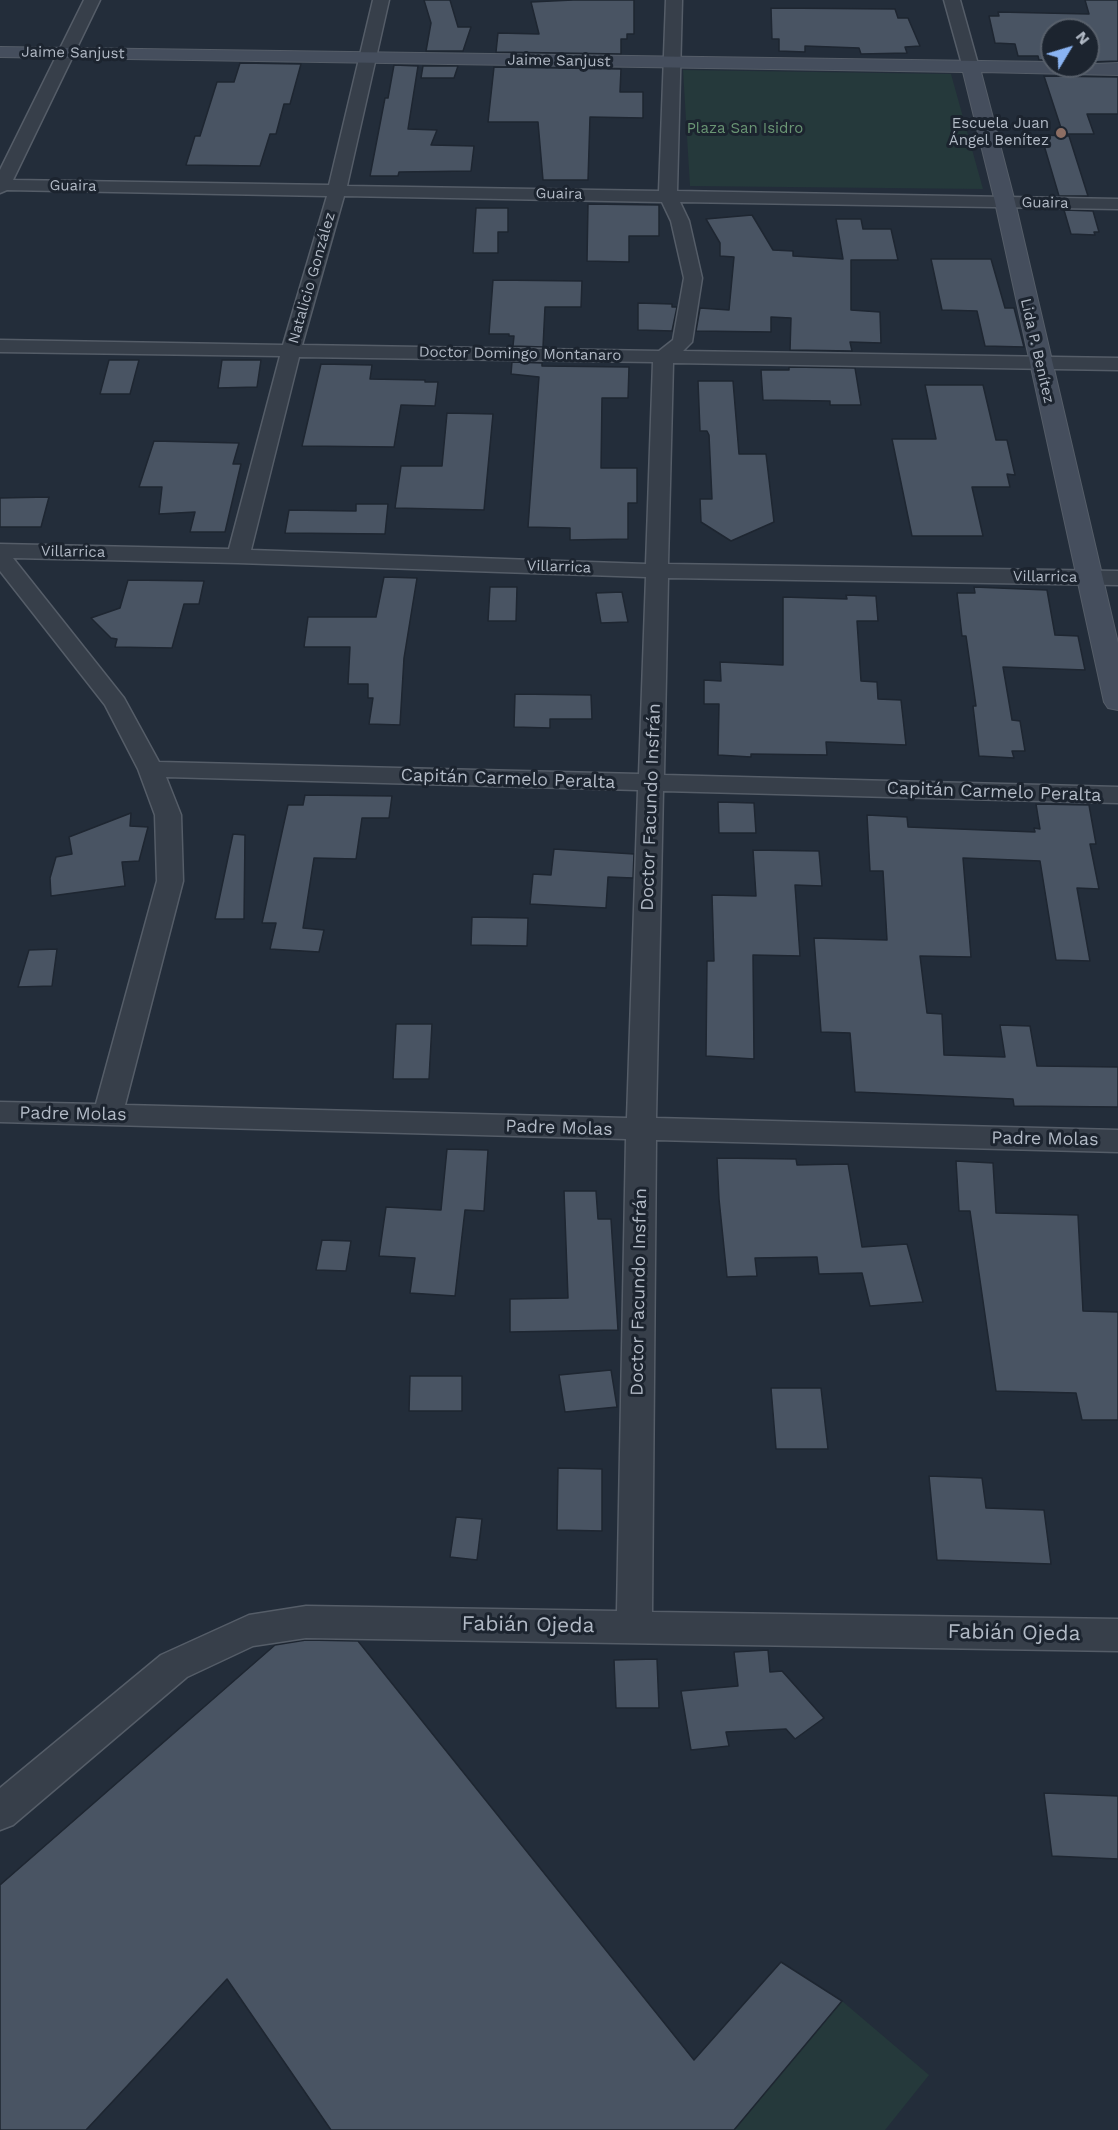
<!DOCTYPE html>
<html>
<head>
<meta charset="utf-8">
<style>
  body { margin:0 }
  #map { position:relative; width:1118px; height:2130px; overflow:hidden; background:#232d3a; font-family:"Work Sans",sans-serif }
  canvas { display:block }
  .north { position:absolute; left:1040px; top:18px; width:60px; height:60px; box-sizing:border-box; background:#1c242f; border:2px solid #58606b; border-radius:50%; rotate:52deg; font-size:16px; font-weight:700; line-height:24px; text-align:center; color:#b2bac6 }
  .north::after { content:''; display:block; margin:auto; width:21px; height:27px; background:#8ab4f3; clip-path:polygon(50% 0,100% 100%,50% 72%,0 100%) }
</style>
</head>
<body>
<div id="map">
<canvas width="1118" height="2130"></canvas>
<div class="north">N</div>
</div>
<script>
const g = document.querySelector('canvas').getContext('2d');
g.lineJoin = 'round';
function paint(path, color) {
  g.fillStyle = color;
  g.fill(path, 'evenodd');
}
function shape(rows) {
  const path = new Path2D();
  for (const r of rows) {
    path.moveTo(r[0], r[1]);
    for (let i = 2; i < r.length; i += 2) path.lineTo(r[i], r[i + 1]);
  }
  return path;
}
function strokePath(path, color, width, dash) {
  g.strokeStyle = color;
  g.lineWidth = width;
  g.lineCap = dash ? 'butt' : 'round';
  g.setLineDash(dash || []);
  g.stroke(path);
}
function drawText(font, color, halo, rows, align = 'center') {
  g.font = font + ' "Work Sans",sans-serif';
  g.lineWidth = 6;
  g.setLineDash([]);
  g.textBaseline = 'middle';
  g.strokeStyle = halo;
  g.fillStyle = color;
  for (const [text, x, y, turn = 0] of rows) {
    g.save();
    g.translate(x, y);
    g.rotate((+turn || 0) * Math.PI / 180);
    g.textAlign = isNaN(turn) ? turn : align;
    if (halo) g.strokeText(text, 0, 0);
    g.fillText(text, 0, 0);
    g.restore();
  }
}
paint(shape([
  [683,70,951,74,983,189,690,186],
  [842,2001,929,2075,885,2130,734,2130]
]), '#25393b');
const building = shape([
  [424,0,450,0,458,27,471,27,463,51,426,51,431,23,424,0],
  [573,0,634,0,634,34,627,34,627,39,621,39,621,54,496,52,498,33,539,34,531,2,573,0],
  [1085,0,1118,0,1118,61,1088,62,1088,30,1052,30,1052,60,1039,60,1038,56,1018,56,1015,44,995,43,989,16,999,16,998,12,1089,14,1085,0],
  [771,8,895,9,898,18,908,18,920,46,905,47,907,53,861,54,859,48,805,46,805,52,779,51,779,39,772,39,771,8],
  [240,63,301,64,290,104,284,104,276,134,270,134,260,166,186,165,195,136,200,136,217,82,234,82,240,63],
  [394,65,418,66,408,129,437,130,431,145,474,146,471,171,399,172,398,176,370,176,385,98,388,98,394,65],
  [423,66,458,66,454,78,421,78,423,66],
  [494,67,621,69,620,92,643,92,643,118,590,117,588,180,543,180,538,122,488,122,494,67],
  [1044,76,1118,77,1118,114,1087,114,1094,134,1063,134,1044,76],
  [1041,135,1069,136,1088,196,1059,196,1041,135],
  [588,204,659,205,659,236,629,236,629,262,587,261,588,204],
  [476,208,508,208,508,232,498,232,498,253,473,253,476,208],
  [1064,210,1093,211,1099,232,1094,232,1095,235,1071,234,1064,210],
  [752,215,773,250,793,251,793,256,843,259,836,219,861,219,863,229,891,229,898,260,851,260,851,310,880,312,881,343,850,342,852,351,790,350,791,318,771,317,771,332,696,331,700,308,729,310,734,257,720,256,720,243,706,219,752,215],
  [931,259,991,259,1005,308,1014,308,1024,347,985,346,977,311,942,310,931,259],
  [493,280,582,281,581,307,545,307,543,347,513,346,514,336,509,336,509,334,489,334,493,280],
  [638,303,672,304,672,307,677,307,672,331,638,330,638,303],
  [109,360,139,360,130,394,100,394,109,360],
  [222,360,261,360,257,387,218,388,222,360],
  [512,362,542,363,542,366,629,367,628,398,602,398,601,468,637,468,637,503,628,503,628,539,570,540,570,528,528,527,539,377,511,374,512,362],
  [321,364,372,365,370,379,425,380,425,382,438,382,435,406,401,405,394,447,302,446,321,364],
  [789,367,855,368,861,405,830,405,830,401,763,400,761,370,789,370,789,367],
  [698,381,733,381,739,454,766,454,774,522,731,541,701,522,700,499,712,499,709,435,707,431,700,431,698,381],
  [925,385,983,385,996,440,1007,440,1015,475,1007,474,1010,487,972,487,983,536,912,536,892,439,936,439,925,385],
  [447,413,493,414,484,510,395,508,401,466,442,466,447,413],
  [154,441,239,443,233,464,241,464,225,532,190,532,195,512,159,514,162,487,139,487,154,441],
  [49,497,41,527,0,527,0,498,49,497],
  [356,504,388,504,385,534,285,533,289,510,356,511,356,504],
  [384,577,417,578,404,658,400,725,369,724,373,698,368,698,368,684,348,684,350,647,304,647,308,617,376,617,384,577],
  [128,580,204,581,199,604,184,604,172,648,115,647,117,639,111,638,91,618,120,608,128,580],
  [490,587,517,587,516,621,488,621,490,587],
  [974,587,1047,590,1055,635,1078,636,1085,670,1003,667,1012,720,1020,721,1025,751,1012,751,1014,758,979,756,973,706,976,706,966,636,962,636,957,593,975,593,974,587],
  [622,592,628,622,601,623,596,593,622,592],
  [846,595,876,596,878,621,857,621,861,681,877,682,878,699,901,700,906,745,826,742,827,755,751,754,751,757,718,755,719,704,704,704,704,680,721,681,720,662,783,665,783,597,847,599,846,595],
  [515,694,591,695,592,719,550,719,550,728,514,727,515,694],
  [305,795,392,796,389,818,362,818,356,859,314,858,303,928,324,930,319,952,270,949,276,923,262,923,288,805,303,805,305,795],
  [718,802,754,803,756,833,719,833,718,802],
  [1036,804,1089,805,1096,844,1090,844,1099,889,1077,888,1090,961,1056,960,1040,861,963,858,971,957,920,956,927,1013,942,1014,944,1055,1005,1057,1000,1025,1030,1026,1037,1066,1118,1067,1118,1107,1014,1106,1013,1099,855,1092,850,1033,821,1032,814,938,887,940,883,871,870,871,867,815,907,817,908,827,1035,832,1034,828,1040,829,1036,804],
  [131,813,130,826,148,827,139,861,122,862,125,886,51,896,50,878,56,857,72,854,69,837,131,813],
  [233,834,245,835,244,919,215,919,233,834],
  [554,849,634,854,633,878,608,877,606,908,530,904,533,874,551,875,554,849],
  [753,850,819,851,822,886,795,885,800,956,753,955,754,1059,706,1056,707,961,714,961,712,895,756,896,753,850],
  [472,917,528,918,527,946,471,945,472,917],
  [57,949,52,986,18,987,29,950,57,949],
  [396,1024,432,1024,429,1079,393,1079,396,1024],
  [447,1149,488,1150,484,1211,465,1210,455,1296,410,1293,415,1258,379,1256,386,1207,441,1210,447,1149],
  [717,1158,796,1159,797,1165,848,1164,862,1247,907,1244,923,1302,870,1306,862,1273,819,1274,817,1257,755,1258,757,1276,727,1277,719,1199,717,1158],
  [956,1161,993,1163,996,1213,1078,1215,1083,1311,1118,1312,1118,1420,1082,1420,1076,1393,996,1391,970,1211,959,1211,956,1161],
  [564,1191,596,1191,598,1219,611,1219,618,1330,510,1332,510,1299,568,1298,564,1191],
  [322,1240,351,1241,346,1271,316,1270,322,1240],
  [611,1370,617,1407,565,1412,559,1375,611,1370],
  [410,1376,462,1376,462,1411,409,1411,410,1376],
  [771,1388,821,1388,828,1449,776,1449,771,1388],
  [558,1468,602,1469,602,1531,557,1530,558,1468],
  [929,1476,982,1478,986,1508,1044,1510,1051,1564,937,1560,929,1476],
  [456,1517,482,1519,477,1560,450,1557,456,1517],
  [306,1640,358,1641,694,2060,781,1962,842,2001,734,2130,331,2130,227,1979,86,2130,0,2130,0,1885,275,1645,306,1640],
  [768,1650,770,1672,782,1671,824,1718,795,1739,786,1729,726,1732,729,1746,691,1750,681,1691,738,1686,734,1652,768,1650],
  [657,1659,659,1708,616,1708,614,1660,657,1659],
  [1044,1793,1118,1796,1118,1859,1052,1856,1044,1793]
]);
paint(building, '#495463');
strokePath(building, '#1e2631', 1.5);
const street = shape([
  [84,0,100,0,13,180,329,185,373,0,389,0,347,186,659,191,666,0,682,0,677,191,1118,199,1118,209,680,202,689,221,702,278,692,342,683,351,1118,358,1118,370,673,363,668,564,1118,571,1118,585,668,578,664,775,1118,787,1118,803,663,791,656,1118,1118,1130,1118,1152,656,1140,652,1612,1118,1619,1118,1651,306,1638,253,1646,187,1677,13,1825,0,1830,0,1788,161,1655,249,1615,306,1606,617,1611,626,1139,0,1122,0,1102,96,1104,157,881,155,815,138,769,105,705,0,571,0,544,229,549,280,356,0,352,0,340,283,345,327,196,7,190,0,193,0,170,84,0],
  [344,196,662,202,671,221,684,278,673,340,659,351,302,345,344,196],
  [299,357,653,362,646,564,251,550,299,357],
  [13,558,238,563,646,577,639,774,159,762,124,698,13,558],
  [166,777,638,790,627,1118,125,1105,183,881,181,815,166,777],
  [944,0,960,0,979,68,977,71,971,73,963,68,944,0]
]);
const secondary = shape([
  [0,47,1052,62,1052,66,1118,63,1118,75,981,72,1015,202,1118,643,1118,710,1108,708,1104,702,995,202,963,72,0,57,0,47]
]);
strokePath(street, '#555d68', 3);
strokePath(secondary, '#555d68', 2);
paint(street, '#373f4a');
paint(secondary, '#454e5d');
for (const [x, y, r, color] of [
  [1061,133,6,"#8d6e63"]
]) {
  const dot = new Path2D();
  dot.arc(x, y, r, 0, 2 * Math.PI);
  g.fillStyle = color;
  g.fill(dot);
  strokePath(dot, '#1c242f', 2);
}
drawText('15px', '#b2bac6', '#1c242f', [
  ["Jaime Sanjust",73,53,1],
  ["Jaime Sanjust",559,61,1],
  ["Guaira",73,186,1],
  ["Guaira",559,194,1],
  ["Guaira",1045,203,1],
  ["Natalicio González",312,278,-74],
  ["Lida P. Benítez",1037,351,77],
  ["Doctor Domingo Montanaro",520,354,1],
  ["Villarrica",73,552,1],
  ["Villarrica",559,567,2],
  ["Villarrica",1045,577,1]
]);
drawText('15px', '#b2bac6', '#1c242f', [
  ["Escuela Juan",1049,124],
  ["Ángel Benítez",1049,141]
], 'right');
drawText('15px', '#6a9674', '#1c242f', [
  ["Plaza San Isidro",745,129]
]);
drawText('18px', '#b2bac6', '#1c242f', [
  ["Capitán Carmelo Peralta",508,779,2],
  ["Capitán Carmelo Peralta",994,792,2],
  ["Doctor Facundo Insfrán",651,807,-88],
  ["Padre Molas",73,1114,1],
  ["Padre Molas",559,1128,2],
  ["Padre Molas",1045,1139,1],
  ["Doctor Facundo Insfrán",639,1292,-89]
]);
drawText('21px', '#b2bac6', '#1c242f', [
  ["Fabián Ojeda",528,1625,1],
  ["Fabián Ojeda",1014,1633,1]
]);
</script>
</body>
</html>
